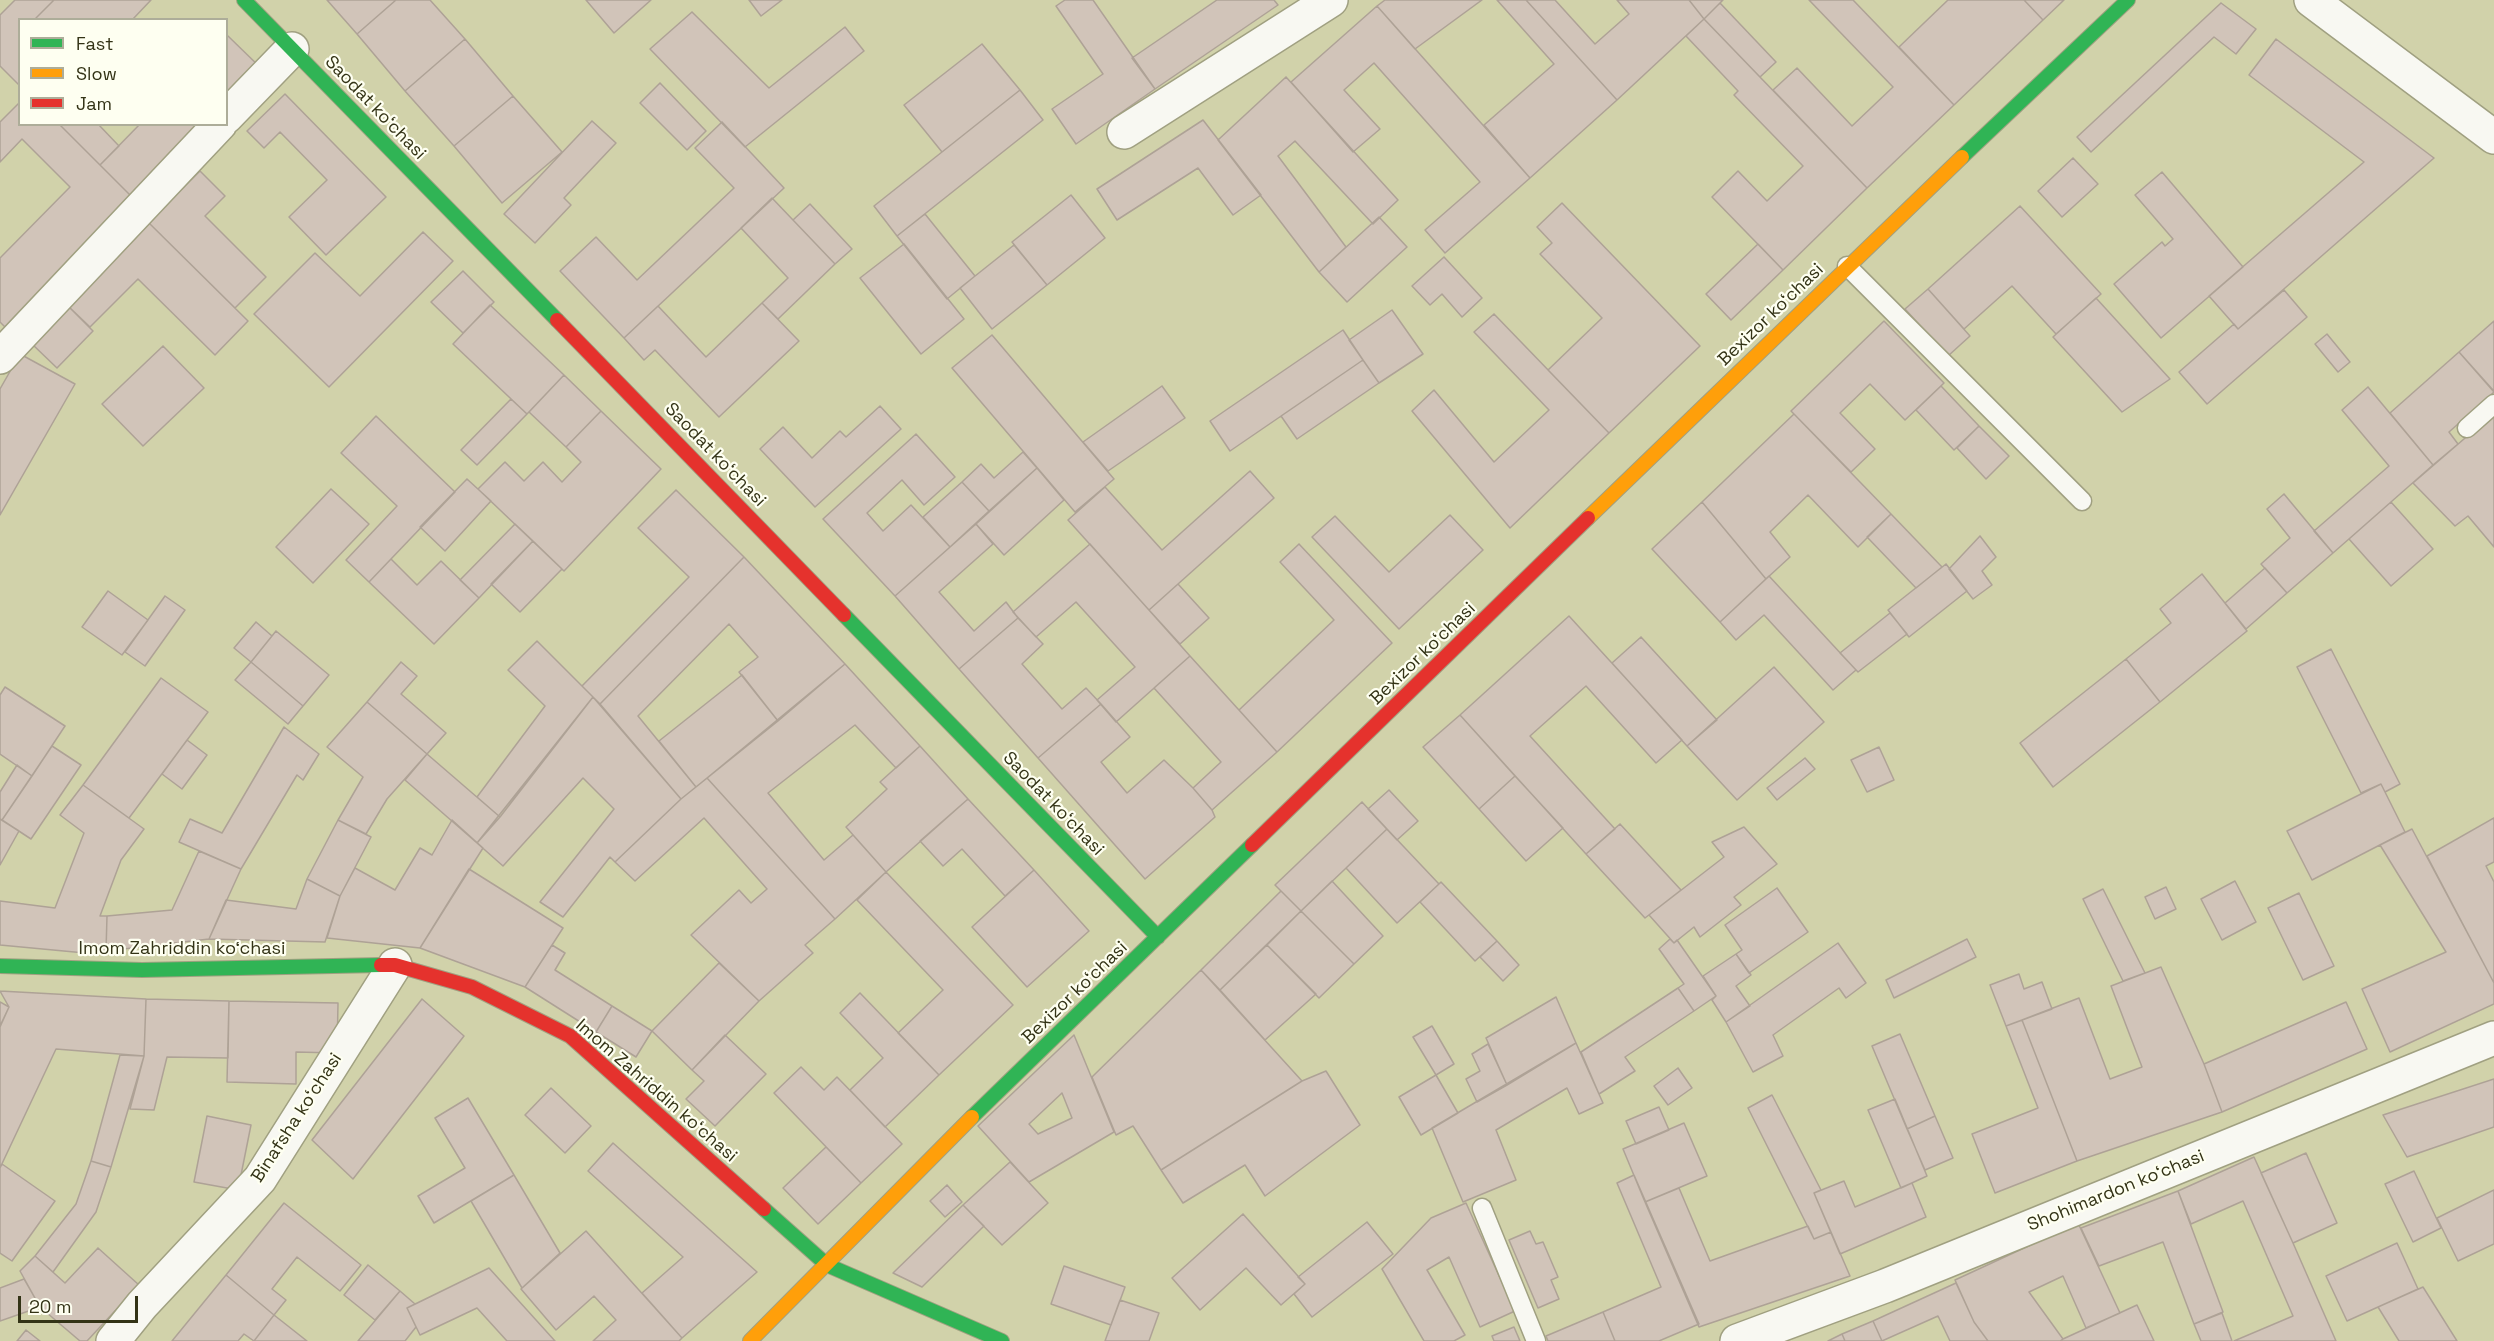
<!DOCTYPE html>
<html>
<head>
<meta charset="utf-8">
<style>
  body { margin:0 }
  #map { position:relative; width:2494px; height:1341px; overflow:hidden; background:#d1d2aa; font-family:"Space Grotesk",sans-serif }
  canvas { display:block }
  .legend { position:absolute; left:18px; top:18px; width:210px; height:108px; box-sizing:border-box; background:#fefff1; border:2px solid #adad99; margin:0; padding:8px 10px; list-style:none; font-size:18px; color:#333316 }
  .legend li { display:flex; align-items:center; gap:12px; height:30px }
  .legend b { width:30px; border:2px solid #adad99 }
  .scale { position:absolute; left:18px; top:1296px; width:120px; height:27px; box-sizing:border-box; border:3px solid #333316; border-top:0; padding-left:8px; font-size:18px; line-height:21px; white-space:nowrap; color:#333316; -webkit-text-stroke:4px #fefff1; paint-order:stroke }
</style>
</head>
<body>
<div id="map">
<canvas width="2494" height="1341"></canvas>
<ul class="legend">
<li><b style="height:8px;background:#30b455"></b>Fast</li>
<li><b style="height:8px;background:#ff9f0a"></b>Slow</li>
<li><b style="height:8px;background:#e5322d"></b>Jam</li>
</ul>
<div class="scale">20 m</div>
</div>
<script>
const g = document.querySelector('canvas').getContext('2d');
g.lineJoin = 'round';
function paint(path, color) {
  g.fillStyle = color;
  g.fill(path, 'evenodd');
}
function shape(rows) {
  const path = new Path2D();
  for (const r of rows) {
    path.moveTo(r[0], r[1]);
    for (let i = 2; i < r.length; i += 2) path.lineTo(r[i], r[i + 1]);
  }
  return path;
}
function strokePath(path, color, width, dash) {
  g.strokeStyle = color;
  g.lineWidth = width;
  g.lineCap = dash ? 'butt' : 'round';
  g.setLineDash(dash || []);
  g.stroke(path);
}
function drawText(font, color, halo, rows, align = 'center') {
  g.font = font + ' "Space Grotesk",sans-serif';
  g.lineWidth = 4.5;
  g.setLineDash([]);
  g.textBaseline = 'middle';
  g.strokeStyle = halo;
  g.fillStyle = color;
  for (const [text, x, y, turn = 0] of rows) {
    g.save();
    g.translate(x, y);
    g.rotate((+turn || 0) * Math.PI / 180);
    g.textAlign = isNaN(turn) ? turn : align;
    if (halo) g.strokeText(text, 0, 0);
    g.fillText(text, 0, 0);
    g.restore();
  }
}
const building = shape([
  [15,0,54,0,36,18,37,20,20,20,19,85,0,66,0,15,15,0],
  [54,0,151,0,132,20,37,20,36,18,54,0],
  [327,0,396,0,357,34,327,0],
  [396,0,430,0,465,39,405,91,357,34,396,0],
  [586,0,651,0,614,33,586,0],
  [749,0,782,0,761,16,749,0],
  [1065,0,1093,0,1155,89,1076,144,1052,109,1103,74,1056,6,1065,0],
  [1217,0,1274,0,1278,5,1155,89,1132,58,1217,0],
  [1385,0,1482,0,1415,49,1377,6,1385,0],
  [1497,0,1526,0,1617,100,1530,178,1484,125,1554,64,1497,0],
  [1526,0,1555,0,1595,44,1629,14,1617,0,1689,0,1704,19,1617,100,1526,0],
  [1689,0,1723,0,1704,19,1689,0],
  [1809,0,1853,0,1954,105,1867,188,1773,90,1797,68,1852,126,1893,87,1809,0],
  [1948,0,2024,0,2043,20,1954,105,1899,47,1948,0],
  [2024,0,2064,0,2043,20,2024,0],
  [1720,3,1776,62,1760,77,1704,19,1720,3],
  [2221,3,2256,29,2236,54,2214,37,2091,152,2077,137,2221,3],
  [1377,6,1530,178,1445,253,1425,230,1480,182,1374,63,1344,90,1380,129,1353,152,1291,82,1377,6],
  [692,12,769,88,845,27,864,51,745,147,650,49,692,12],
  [1704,19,1867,188,1783,270,1712,197,1738,171,1767,201,1803,166,1734,95,1738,91,1686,36,1704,19],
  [228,36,265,72,226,111,226,37,228,36],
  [465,39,513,96,454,146,405,91,465,39],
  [2276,39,2434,158,2238,329,2209,296,2364,162,2249,75,2276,39],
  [982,44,1020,90,942,152,904,105,982,44],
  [1286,77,1398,200,1373,224,1295,141,1278,156,1346,247,1319,272,1218,140,1286,77],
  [660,83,706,131,687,150,640,103,660,83],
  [1020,90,1043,120,897,236,874,206,1020,90],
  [285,94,386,197,326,255,289,217,327,180,280,132,264,148,247,131,285,94],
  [513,96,562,152,502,203,454,146,513,96],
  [20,102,20,124,59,124,136,201,8,330,0,322,0,258,70,187,22,139,0,162,0,122,20,102],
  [1203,120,1261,195,1233,215,1198,168,1117,220,1097,189,1203,120],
  [592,121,616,143,564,198,571,205,535,243,504,214,592,121],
  [722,122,784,188,624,338,560,271,596,237,637,280,734,188,695,148,722,122],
  [59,124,98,124,119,146,100,165,59,124],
  [140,124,213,124,136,201,100,165,140,124],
  [2073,158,2098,184,2062,217,2038,191,2073,158],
  [200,171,225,196,205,216,266,277,235,308,148,222,200,171],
  [2162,172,2243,267,2161,338,2114,284,2162,242,2165,246,2173,239,2135,195,2162,172],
  [1071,195,1105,238,1047,285,1012,242,1071,195],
  [772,198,835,264,778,319,762,303,788,278,741,228,772,198],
  [1562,203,1700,346,1609,433,1548,370,1602,318,1540,254,1552,243,1537,227,1562,203],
  [810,204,852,249,835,264,793,220,810,204],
  [2020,206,2101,294,2056,334,2012,286,1964,329,1928,289,2020,206],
  [925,214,975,276,947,299,897,236,925,214],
  [1379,217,1407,247,1347,302,1319,272,1379,217],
  [148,222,248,321,215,355,138,279,90,327,66,304,148,222],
  [423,232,453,261,329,387,254,314,315,253,360,296,423,232],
  [904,244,964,319,921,354,860,278,904,244],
  [1758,244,1783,270,1731,320,1706,294,1758,244],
  [1014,245,1047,285,992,329,960,288,1014,245],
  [1444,257,1482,298,1462,317,1442,294,1430,305,1412,286,1444,257],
  [463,271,494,302,463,333,431,302,463,271],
  [1928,289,1970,336,1948,356,1905,309,1928,289],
  [2284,290,2307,317,2207,404,2179,372,2234,324,2238,329,2284,290],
  [2096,298,2170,379,2122,412,2053,337,2096,298],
  [762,303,799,341,719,417,655,350,644,360,624,338,658,306,706,357,762,303],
  [490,305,564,375,527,414,453,344,490,305],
  [69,307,93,331,57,368,32,344,69,307],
  [1392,310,1423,354,1379,383,1349,340,1392,310],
  [1494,314,1609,433,1510,528,1412,411,1434,390,1494,462,1549,410,1474,332,1494,314],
  [1884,321,1944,383,1905,420,1870,384,1840,413,1875,449,1851,472,1791,411,1884,321],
  [2494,321,2494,391,2459,352,2494,321],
  [1343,330,1363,360,1230,451,1210,421,1343,330],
  [2327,334,2350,362,2338,372,2315,344,2327,334],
  [992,335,1114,479,1075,512,952,368,992,335],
  [163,346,204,388,143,446,102,404,163,346],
  [2459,352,2494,392,2449,432,2458,444,2433,465,2390,413,2459,352],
  [20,354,75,384,0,515,0,389,20,354],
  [1363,360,1379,383,1297,439,1281,416,1363,360],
  [564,375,601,411,566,447,529,412,564,375],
  [1162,386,1185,418,1108,471,1083,442,1162,386],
  [1941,386,1979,426,1954,450,1916,410,1941,386],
  [2368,387,2433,465,2333,553,2314,531,2389,466,2342,410,2368,387],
  [511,399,527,414,477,465,461,450,511,399],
  [880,406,901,429,815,507,760,449,783,427,812,458,840,431,846,437,880,406],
  [601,411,661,469,564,571,478,489,505,462,524,481,543,462,562,482,581,462,566,447,601,411],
  [2494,413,2494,547,2468,516,2455,526,2413,483,2494,413],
  [1794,414,1891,514,1858,547,1808,495,1770,532,1790,557,1766,579,1702,502,1794,414],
  [376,416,455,492,369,582,346,560,397,506,341,453,376,416],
  [1979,426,2009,456,1986,479,1957,448,1979,426],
  [916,434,955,477,924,505,902,480,867,513,883,531,911,505,950,547,895,596,823,519,916,434],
  [1023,452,1037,468,989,511,962,482,981,464,994,478,1023,452],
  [1037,468,1064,500,1004,555,976,524,1037,468],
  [1250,471,1274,498,1149,610,1068,520,1105,487,1162,550,1250,471],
  [467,479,491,501,445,551,420,527,467,479],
  [962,482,989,511,950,547,923,517,962,482],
  [331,489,369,524,313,583,276,547,331,489],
  [676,490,744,557,600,704,582,686,689,577,638,528,676,490],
  [2284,494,2333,553,2287,593,2261,564,2290,538,2267,509,2284,494],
  [1702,502,1766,579,1720,622,1652,549,1702,502],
  [2391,502,2433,549,2391,586,2349,539,2391,502],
  [1891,514,1942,567,1916,588,1867,537,1891,514],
  [1450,515,1483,550,1399,629,1312,537,1335,516,1389,572,1450,515],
  [515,524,533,541,479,598,460,580,515,524],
  [976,524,993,544,939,592,974,631,1006,602,1018,618,959,669,895,596,976,524],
  [1980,536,1996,557,1982,571,1992,585,1973,599,1949,569,1980,536],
  [533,541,562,569,520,612,491,584,533,541],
  [1090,544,1190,656,1116,722,1097,700,1135,667,1076,602,1036,637,1013,612,1090,544],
  [1299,544,1392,643,1277,752,1239,710,1334,620,1280,562,1299,544],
  [744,557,845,664,778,721,739,672,758,657,729,624,638,716,696,787,681,799,600,704,744,557],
  [391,559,417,585,441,561,479,598,434,644,369,582,391,559],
  [1946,564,1967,591,1909,637,1888,610,1946,564],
  [2265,568,2287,593,2246,629,2225,603,2265,568],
  [2202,574,2247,631,2160,702,2126,659,2171,623,2160,609,2202,574],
  [1769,576,1856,670,1833,690,1764,615,1736,640,1720,622,1769,576],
  [1178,584,1209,618,1180,644,1149,610,1178,584],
  [108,591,148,620,122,655,82,627,108,591],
  [165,596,185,610,145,666,125,652,165,596],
  [1890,613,1907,634,1858,672,1840,653,1890,613],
  [1569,616,1682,740,1656,763,1586,686,1530,736,1615,829,1586,854,1460,715,1569,616],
  [1018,618,1043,644,1022,664,1062,709,1086,688,1101,704,1038,758,959,669,1018,618],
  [256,622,272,636,251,662,234,648,256,622],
  [276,631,329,675,303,706,251,662,276,631],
  [1641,637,1717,720,1687,746,1612,663,1641,637],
  [537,641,593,697,500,817,477,797,545,706,508,670,537,641],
  [2331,649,2400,784,2385,792,2381,784,2361,793,2297,667,2331,649],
  [1190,656,1277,752,1212,810,1193,788,1221,762,1154,688,1190,656],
  [2126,659,2160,702,2053,787,2020,743,2126,659],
  [251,662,303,706,288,724,235,680,251,662],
  [401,662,417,676,401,694,446,733,427,754,367,702,401,662],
  [845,664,920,746,896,768,855,725,768,793,824,860,853,835,886,872,835,919,707,778,845,664],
  [1774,667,1824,722,1737,800,1687,746,1774,667],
  [742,675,778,721,696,787,659,741,742,675],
  [161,678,208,712,129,818,83,785,161,678],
  [5,687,65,726,32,776,0,754,0,695,5,687],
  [593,697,681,799,615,862,610,857,563,917,540,902,614,809,583,778,503,866,477,843,593,697],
  [367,702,427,754,387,799,366,834,338,820,363,777,327,747,367,702],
  [1101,704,1130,737,1101,762,1127,793,1164,760,1193,788,1212,810,1215,817,1145,879,1038,758,1101,704],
  [1460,715,1515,776,1479,809,1423,747,1460,715],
  [284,727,319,754,303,780,297,775,241,869,179,842,190,819,222,833,284,727],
  [187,740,207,755,182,789,162,774,187,740],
  [52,746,81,765,31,839,2,820,52,746],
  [920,746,968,799,886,872,846,827,887,789,880,782,920,746],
  [1879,747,1894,780,1867,792,1851,760,1879,747],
  [427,754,500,817,477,843,405,780,427,754],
  [1805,758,1815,769,1777,800,1767,788,1805,758],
  [17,765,32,776,2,820,0,819,0,792,17,765],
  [1515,776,1563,828,1526,861,1479,809,1515,776],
  [707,778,835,919,805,945,813,953,759,1001,691,935,739,890,751,903,767,889,704,818,635,881,615,862,681,799,707,778],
  [2381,784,2405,832,2312,880,2287,831,2381,784],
  [83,785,144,829,121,860,100,916,107,916,106,951,85,953,0,945,0,901,55,908,84,833,60,815,83,785],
  [1389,790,1418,821,1397,840,1368,809,1389,790],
  [968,799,1034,870,1005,896,962,849,943,866,920,841,968,799],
  [1362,802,1387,829,1301,911,1275,885,1362,802],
  [2494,818,2494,862,2486,866,2494,882,2494,983,2427,856,2494,818],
  [0,819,19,831,0,865,0,819],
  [338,820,371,837,340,896,307,879,338,820],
  [452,820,483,848,420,948,327,938,340,896,355,868,395,890,420,848,432,855,452,820],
  [1620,824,1681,890,1645,918,1586,854,1620,824],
  [1744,827,1777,864,1734,897,1741,905,1700,937,1694,927,1674,943,1649,915,1724,857,1712,842,1744,827],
  [1387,829,1439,884,1397,923,1346,868,1387,829],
  [2412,829,2494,983,2494,1004,2390,1052,2362,989,2446,952,2380,845,2412,829],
  [199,851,241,869,209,939,106,951,107,916,172,910,199,851],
  [469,869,563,928,525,987,420,948,469,869],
  [1034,870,1089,931,1027,987,972,927,1034,870],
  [886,872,1013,1005,939,1075,898,1033,943,990,857,900,886,872],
  [307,879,340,896,325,942,209,939,226,900,296,909,307,879],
  [1332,881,1383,936,1354,964,1301,911,1332,881],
  [2235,881,2256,922,2222,940,2201,899,2235,881],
  [1441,882,1497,941,1475,961,1420,902,1441,882],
  [2166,887,2176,909,2155,919,2145,897,2166,887],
  [1777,888,1808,932,1749,973,1736,954,1742,950,1725,925,1777,888],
  [2103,889,2145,973,2123,981,2083,899,2103,889],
  [1281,891,1301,911,1220,990,1201,970,1281,891],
  [2299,893,2334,966,2303,980,2268,908,2299,893],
  [1301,911,1354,964,1319,998,1267,945,1301,911],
  [1670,939,1674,943,1677,940,1716,996,1694,1011,1678,988,1684,984,1659,949,1670,939],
  [1967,939,1976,957,1894,998,1886,980,1967,939],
  [1497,941,1519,965,1503,981,1480,957,1497,941],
  [1838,943,1866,983,1846,998,1839,988,1773,1035,1783,1056,1753,1072,1726,1022,1838,943],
  [552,945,565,953,555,970,612,1006,596,1032,525,987,552,945],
  [1267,945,1316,994,1265,1040,1220,990,1267,945],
  [1736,954,1751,975,1736,986,1750,1006,1726,1022,1712,1000,1716,996,1703,976,1736,954],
  [719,963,759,1001,692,1070,652,1031,719,963],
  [2161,967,2204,1064,2222,1112,2077,1161,2022,1020,2079,998,2110,1079,2142,1067,2111,986,2161,967],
  [1201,970,1302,1081,1161,1170,1133,1126,1116,1135,1092,1077,1201,970],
  [2019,974,2024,989,2042,982,2052,1009,2006,1026,1990,985,2019,974],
  [1678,988,1694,1011,1625,1057,1635,1071,1599,1094,1581,1052,1678,988],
  [0,991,146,999,144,1056,56,1049,0,1168,0,1027,9,1007,0,991],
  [860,993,939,1075,885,1127,850,1090,883,1058,840,1013,860,993],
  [1556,997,1576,1043,1507,1085,1486,1038,1556,997],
  [146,999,229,1001,228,1058,167,1057,154,1110,130,1109,144,1056,146,999],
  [422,999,464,1036,353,1179,312,1140,422,999],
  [229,1001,338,1003,337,1053,296,1052,296,1084,227,1082,229,1001],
  [0,1002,9,1007,0,1026,0,1002],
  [2346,1002,2367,1049,2222,1112,2204,1064,2346,1002],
  [612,1006,652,1031,636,1057,596,1032,612,1006],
  [2022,1020,2077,1161,1995,1193,1972,1134,2038,1108,2006,1026,2022,1020],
  [1432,1026,1454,1064,1436,1075,1413,1037,1432,1026],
  [1900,1034,1935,1116,1907,1129,1872,1046,1900,1034],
  [725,1035,766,1074,715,1126,686,1099,704,1081,692,1070,725,1035],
  [1074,1035,1114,1132,1029,1182,978,1126,1074,1035],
  [1062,1093,1072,1118,1038,1134,1029,1124,1062,1093],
  [1576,1043,1603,1103,1579,1114,1567,1088,1496,1130,1516,1180,1463,1202,1432,1128,1576,1043],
  [1488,1044,1507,1085,1477,1102,1466,1079,1480,1071,1472,1054,1488,1044],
  [120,1055,144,1056,111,1167,91,1161,120,1055],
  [801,1067,824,1090,837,1077,902,1144,861,1183,774,1093,801,1067],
  [1678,1068,1692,1088,1668,1105,1654,1086,1678,1068],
  [1326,1071,1360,1125,1265,1196,1245,1165,1183,1203,1161,1170,1302,1081,1326,1071],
  [1436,1075,1458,1113,1421,1135,1399,1097,1436,1075],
  [2494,1079,2494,1127,2407,1157,2383,1115,2494,1079],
  [551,1088,591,1126,565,1153,525,1115,551,1088],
  [1772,1095,1821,1190,1814,1193,1831,1232,1814,1239,1748,1108,1772,1095],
  [468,1098,514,1175,434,1223,418,1196,465,1168,435,1118,468,1098],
  [1895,1099,1927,1176,1901,1188,1868,1110,1895,1099],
  [1659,1107,1669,1130,1636,1144,1626,1121,1659,1107],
  [207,1116,251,1125,238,1190,194,1182,207,1116],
  [1935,1116,1953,1158,1925,1170,1907,1129,1935,1116],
  [1684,1123,1707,1176,1645,1202,1623,1149,1684,1123],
  [613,1143,757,1272,682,1338,642,1293,683,1257,588,1171,613,1143],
  [826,1147,861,1183,818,1224,783,1188,826,1147],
  [2306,1153,2337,1223,2293,1243,2261,1173,2306,1153],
  [2254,1157,2293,1243,2336,1341,2234,1341,2293,1316,2243,1201,2191,1224,2178,1191,2254,1157],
  [91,1161,111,1167,96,1212,53,1272,35,1256,76,1204,91,1161],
  [1010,1162,1048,1203,1002,1245,963,1205,1010,1162],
  [2,1164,55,1201,12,1261,0,1253,0,1168,2,1164],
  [2414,1171,2441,1228,2413,1242,2385,1184,2414,1171],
  [514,1175,560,1253,522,1288,471,1201,514,1175],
  [1634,1175,1699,1324,1659,1341,1615,1341,1603,1312,1661,1287,1617,1183,1634,1175],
  [1844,1181,1855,1207,1912,1183,1926,1217,1840,1254,1814,1193,1844,1181],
  [947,1185,962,1202,945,1217,930,1201,947,1185],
  [1679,1188,1710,1261,1808,1226,1814,1239,1831,1232,1850,1276,1699,1327,1645,1202,1679,1188],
  [2494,1190,2494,1244,2458,1261,2437,1218,2494,1190],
  [2178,1191,2223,1312,2194,1324,2163,1242,2099,1266,2081,1228,2178,1191],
  [284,1203,361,1265,340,1291,297,1257,272,1289,286,1300,274,1315,226,1275,284,1203],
  [1466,1203,1515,1311,1480,1327,1449,1257,1427,1270,1465,1335,1454,1341,1424,1341,1382,1269,1431,1218,1466,1203],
  [963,1205,984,1226,922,1287,893,1273,963,1205],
  [1243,1214,1305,1284,1281,1305,1246,1268,1200,1310,1172,1278,1243,1214],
  [1367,1222,1393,1254,1312,1317,1294,1294,1305,1284,1298,1277,1367,1222],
  [2078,1223,2120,1313,2086,1328,2063,1276,2029,1292,2063,1339,2060,1341,1988,1341,1974,1322,1955,1280,2078,1223],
  [586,1231,682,1338,679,1341,593,1341,616,1320,594,1296,556,1330,521,1289,586,1231],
  [1530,1231,1536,1244,1543,1242,1558,1277,1551,1280,1559,1299,1538,1308,1509,1240,1530,1231],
  [2397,1243,2418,1289,2347,1321,2326,1276,2397,1243],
  [98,1248,139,1285,87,1341,80,1341,40,1307,20,1271,35,1256,65,1283,98,1248],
  [368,1265,400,1291,375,1320,344,1295,368,1265],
  [1064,1266,1125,1287,1111,1325,1051,1304,1064,1266],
  [489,1268,555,1341,507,1341,477,1308,420,1335,407,1308,489,1268],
  [226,1275,274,1315,254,1341,244,1334,238,1341,172,1341,226,1275],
  [24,1279,40,1307,0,1321,0,1288,24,1279],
  [1956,1283,1974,1322,1988,1341,1950,1341,1938,1316,1882,1341,1873,1321,1956,1283],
  [2423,1287,2457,1341,2399,1341,2378,1307,2423,1287],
  [400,1291,415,1304,407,1308,416,1327,405,1341,358,1341,400,1291],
  [1120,1300,1159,1313,1149,1341,1105,1341,1120,1300],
  [2137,1305,2154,1341,2060,1341,2063,1339,2137,1305],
  [1603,1312,1615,1341,1548,1341,1546,1336,1603,1312],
  [2222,1313,2232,1341,2201,1341,2194,1324,2222,1313],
  [274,1315,307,1341,254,1341,274,1315],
  [1873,1321,1882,1341,1845,1341,1842,1334,1873,1321],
  [1514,1327,1520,1341,1494,1341,1492,1336,1514,1327],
  [26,1330,40,1341,17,1341,26,1330],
  [1842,1334,1845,1341,1828,1341,1842,1334]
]);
paint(building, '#d1c4b9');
strokePath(building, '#aea296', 1.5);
const lane = shape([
  [1847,266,2082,501],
  [2467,428,2494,404],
  [1482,1208,1536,1341]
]);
const street = shape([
  [2311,0,2494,137],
  [226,117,292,49],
  [1124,132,1331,0],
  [0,357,220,124],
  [113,1341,142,1305,260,1179,395,965],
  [1737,1341,1885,1286,2494,1038]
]);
const fast = shape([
  [244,0,557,320],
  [1962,157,2128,0],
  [844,615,1158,937],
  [0,966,142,970,381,965],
  [972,1117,1252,845],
  [764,1209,827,1265,1002,1341]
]);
const slow = shape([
  [1588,518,1962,157],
  [750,1341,972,1117]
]);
const jam = shape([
  [557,320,844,615],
  [1252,845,1588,518],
  [381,965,395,965,472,987,570,1036,764,1209]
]);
strokePath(lane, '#a0a081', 21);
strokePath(street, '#a0a081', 36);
strokePath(fast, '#a0a081', 16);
strokePath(slow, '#a0a081', 16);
strokePath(jam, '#a0a081', 16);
strokePath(lane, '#f8f8f2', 18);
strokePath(street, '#f8f8f2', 33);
strokePath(fast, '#30b455', 14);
strokePath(slow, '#ff9f0a', 14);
strokePath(jam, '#e5322d', 14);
drawText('18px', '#333316', '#fefff1', [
  ["Saodat koʻchasi",375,108,46],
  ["Bexizor koʻchasi",1771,315,-44],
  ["Saodat koʻchasi",715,455,46],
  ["Bexizor koʻchasi",1423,654,-44],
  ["Saodat koʻchasi",1053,804,46],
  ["Imom Zahriddin koʻchasi",182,949],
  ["Bexizor koʻchasi",1075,993,-44],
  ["Imom Zahriddin koʻchasi",656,1091,41],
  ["Binafsha koʻchasi",297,1118,-57],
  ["Shohimardon koʻchasi",2116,1191,-22]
]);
</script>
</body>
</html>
